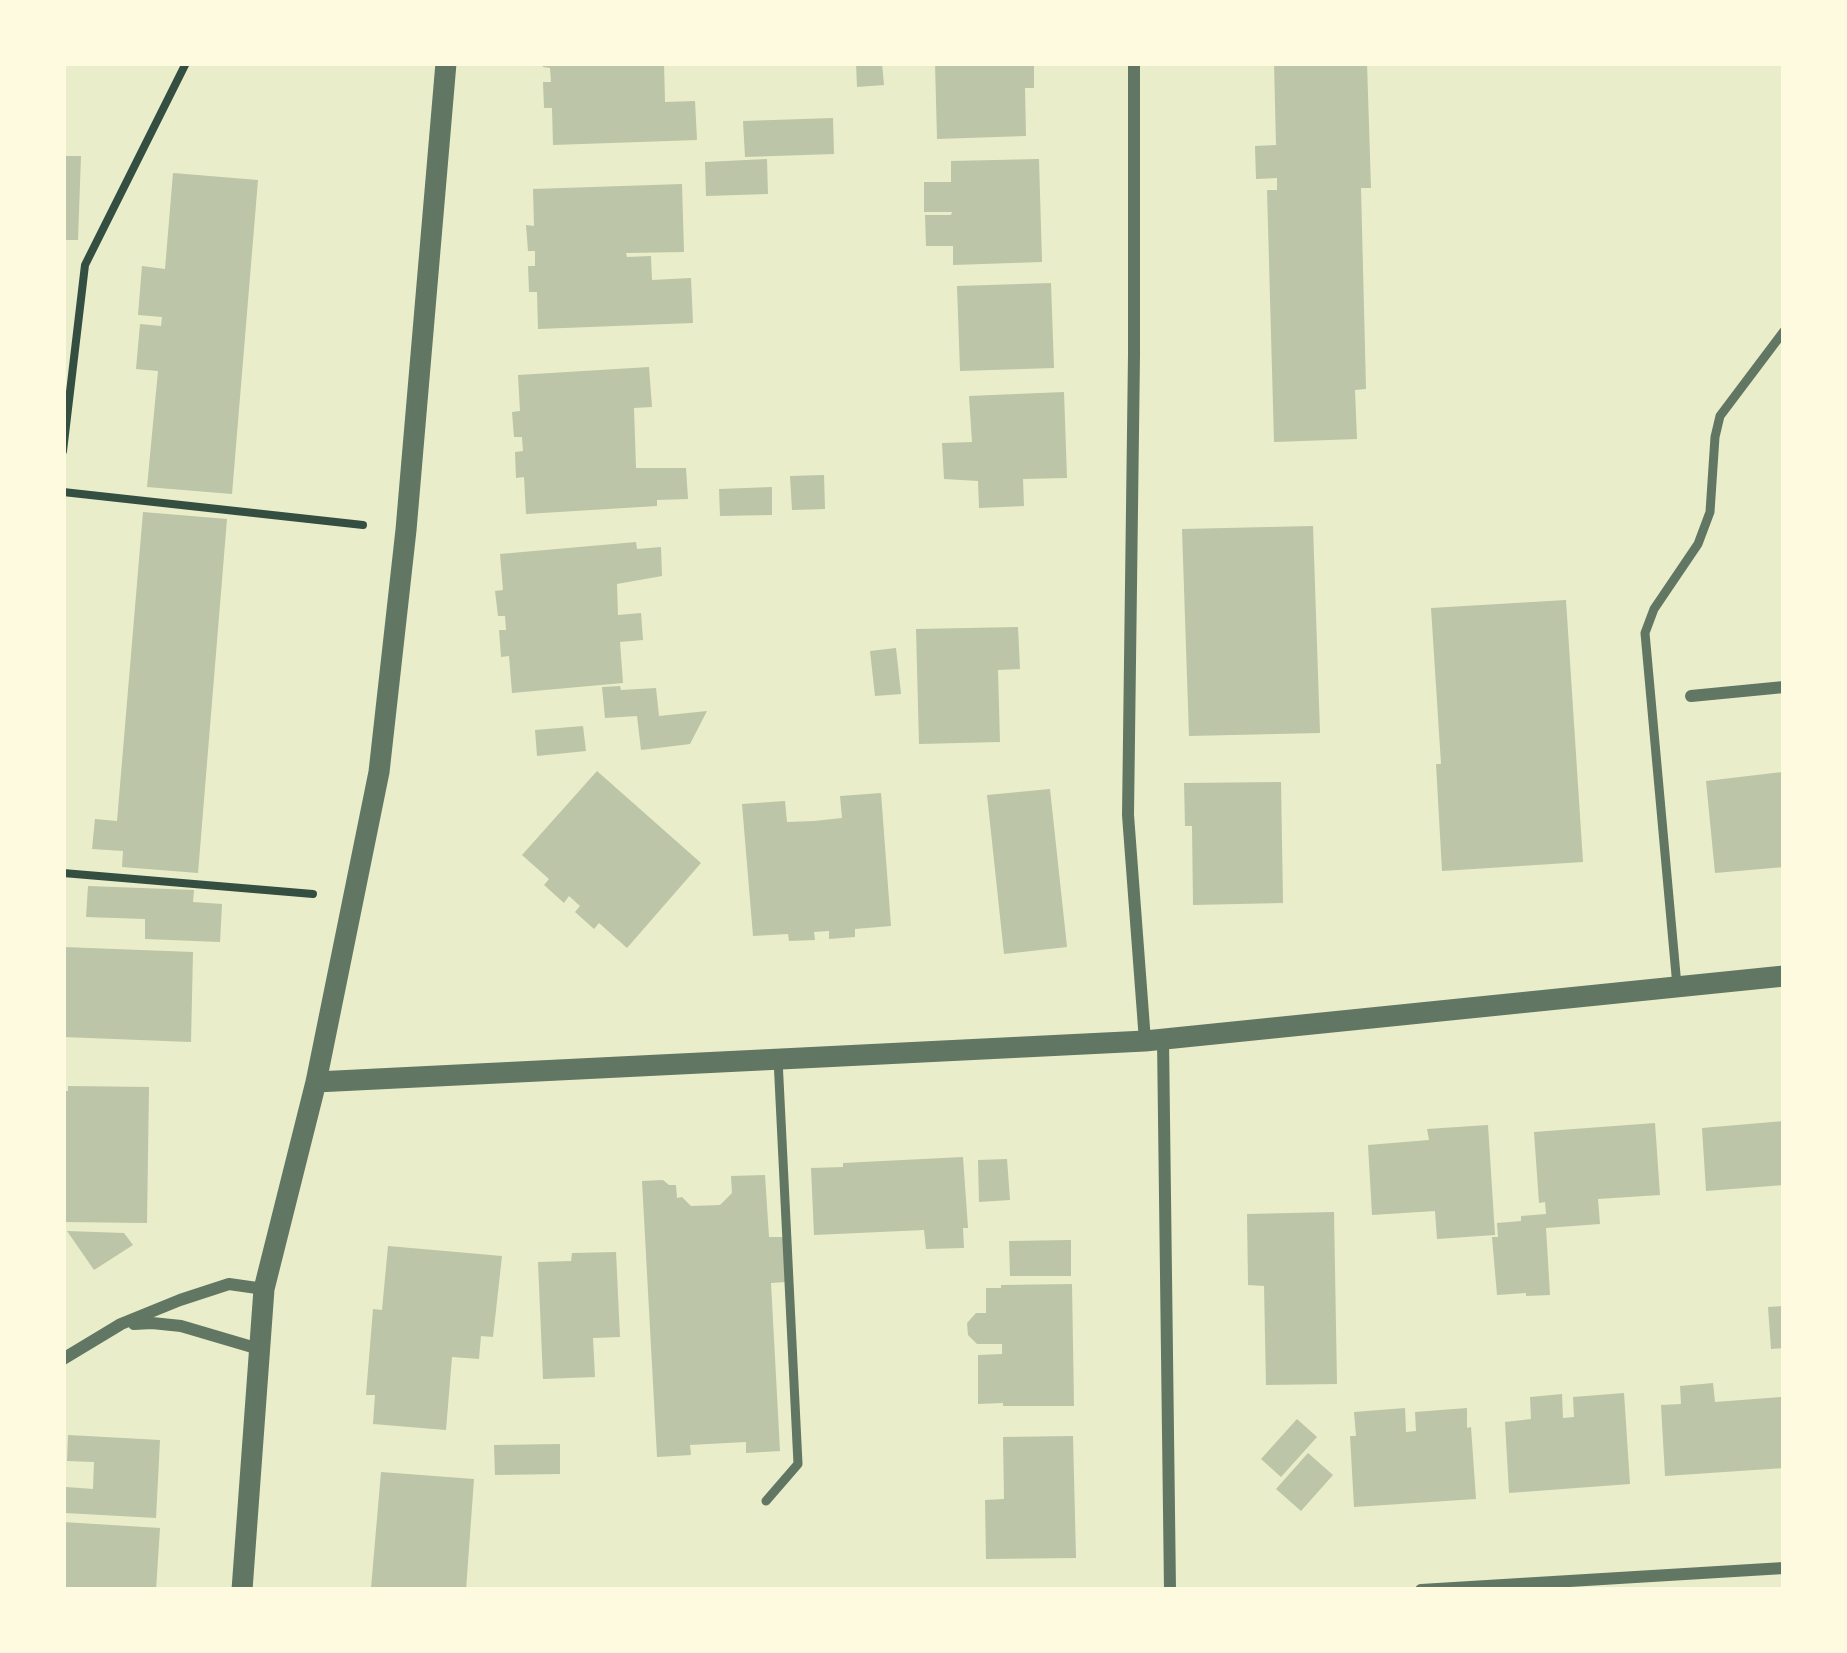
<!DOCTYPE html>
<html>
<head>
<meta charset="utf-8">
<style>
  body { margin:0 }
  #map { position:relative; width:1847px; height:1653px; overflow:hidden; background:#e9edc9; font-family:"PT Sans Narrow",sans-serif }
  canvas { display:block }
  .frame { position:absolute; inset:0; border:66px solid #fefae0; pointer-events:none }
</style>
</head>
<body>
<div id="map">
<canvas width="1847" height="1653"></canvas>
<div class="frame"></div>
</div>
<script>
const g = document.querySelector('canvas').getContext('2d');
g.lineJoin = 'round';
function paint(path, color) {
  g.fillStyle = color;
  g.fill(path, 'evenodd');
}
function shape(rows) {
  const path = new Path2D();
  for (const r of rows) {
    path.moveTo(r[0], r[1]);
    for (let i = 2; i < r.length; i += 2) path.lineTo(r[i], r[i + 1]);
  }
  return path;
}
function strokePath(path, color, width, dash) {
  g.strokeStyle = color;
  g.lineWidth = width;
  g.lineCap = dash ? 'butt' : 'round';
  g.setLineDash(dash || []);
  g.stroke(path);
}
paint(shape([
  [542,63,664,63,665,102,695,101,697,140,553,145,552,108,544,108,543,82,551,82,550,68,543,67],
  [856,63,882,63,884,85,857,87],
  [935,63,1034,63,1034,88,1025,88,1026,136,937,139],
  [1274,63,1367,63,1371,188,1361,188,1366,389,1355,390,1357,439,1274,442,1267,190,1277,190,1277,178,1256,179,1255,146,1276,145],
  [833,118,834,154,745,157,743,121],
  [63,156,81,156,78,240,63,240],
  [767,159,768,194,706,196,705,162],
  [1039,159,1042,262,953,265,953,246,926,246,925,215,951,215,952,212,924,212,924,182,951,182,951,161],
  [173,173,258,180,232,494,147,487,158,371,136,369,140,324,161,326,162,317,138,315,142,266,165,269],
  [682,184,684,252,626,253,627,257,651,256,652,280,691,278,693,323,538,329,537,292,529,292,528,266,535,266,535,251,528,251,526,225,534,226,533,189],
  [1051,283,1054,368,960,371,957,286],
  [649,367,652,407,634,408,636,468,686,468,688,499,657,500,657,506,526,514,524,477,516,478,515,452,523,451,522,437,514,437,512,412,520,411,518,375],
  [1064,392,1067,478,1023,479,1024,506,979,508,978,481,944,479,942,443,972,442,969,396],
  [824,475,825,509,792,510,790,476],
  [772,487,772,515,720,516,719,489],
  [143,512,227,519,198,873,122,867,123,851,92,849,95,819,117,821],
  [1313,526,1320,733,1189,736,1182,529],
  [636,542,637,549,661,547,662,576,617,584,618,615,641,613,643,640,620,642,623,683,512,693,509,656,501,657,499,630,506,630,505,616,498,616,495,591,503,590,500,554],
  [1566,600,1583,862,1442,871,1436,764,1441,764,1431,608],
  [1018,627,1020,669,998,670,1000,742,919,744,916,629],
  [896,648,901,694,875,696,870,651],
  [620,686,621,690,656,688,659,716,707,711,690,744,641,750,637,716,605,718,602,687],
  [583,726,586,751,537,756,535,730],
  [597,771,701,863,627,948,599,923,594,929,575,912,580,906,569,896,564,903,544,885,549,879,522,855],
  [1782,772,1784,867,1715,873,1706,781],
  [1281,782,1283,903,1193,905,1192,826,1185,826,1184,783],
  [1050,789,1067,947,1004,954,987,795],
  [881,793,891,926,855,929,855,937,829,939,829,931,814,932,815,940,789,941,788,934,753,936,742,804,785,801,787,822,814,821,842,818,840,796],
  [88,886,194,890,193,902,222,904,220,942,145,939,145,919,86,917],
  [63,947,193,952,191,1042,63,1037],
  [68,1086,149,1087,147,1223,63,1222,63,1091,68,1091],
  [1784,1121,1784,1185,1706,1191,1702,1128],
  [1655,1123,1660,1195,1598,1199,1600,1224,1546,1228,1550,1295,1526,1296,1526,1293,1497,1295,1492,1237,1498,1237,1497,1223,1521,1221,1521,1216,1546,1214,1545,1202,1539,1203,1534,1132],
  [1488,1125,1495,1235,1437,1239,1435,1211,1372,1215,1368,1145,1429,1140,1427,1129],
  [963,1157,968,1228,963,1228,964,1248,926,1249,924,1230,814,1235,811,1168,843,1167,843,1163],
  [1007,1159,1010,1200,979,1202,978,1160],
  [765,1175,769,1237,783,1237,786,1282,771,1283,780,1451,746,1453,746,1442,690,1445,691,1455,657,1457,642,1181,663,1180,669,1185,676,1185,677,1198,682,1197,691,1206,720,1205,732,1193,731,1176],
  [1334,1212,1337,1384,1266,1385,1264,1286,1248,1285,1247,1214],
  [67,1231,124,1233,133,1245,94,1270],
  [1071,1240,1071,1276,1010,1276,1009,1241],
  [388,1246,502,1256,493,1337,481,1336,479,1359,452,1357,446,1430,373,1424,375,1395,366,1395,373,1309,382,1310],
  [616,1252,620,1337,593,1338,595,1377,543,1379,538,1262,571,1261,572,1253],
  [1072,1284,1074,1406,1003,1406,1003,1403,978,1404,978,1355,1002,1354,1002,1344,977,1344,968,1335,967,1323,976,1313,986,1313,986,1288,1001,1288,1001,1285],
  [1784,1306,1784,1348,1771,1349,1768,1307],
  [1713,1383,1715,1402,1781,1397,1784,1468,1665,1476,1661,1405,1681,1404,1680,1386],
  [1624,1393,1630,1484,1509,1493,1505,1422,1531,1419,1530,1397,1562,1394,1563,1418,1574,1417,1573,1397],
  [1405,1408,1406,1432,1416,1431,1415,1412,1467,1408,1467,1428,1471,1427,1476,1499,1354,1507,1350,1436,1356,1436,1354,1412],
  [1297,1419,1317,1437,1281,1477,1261,1459],
  [68,1435,160,1440,156,1518,65,1513,66,1487,93,1489,94,1462,67,1461],
  [1073,1436,1076,1558,986,1559,985,1500,1004,1499,1003,1437],
  [560,1444,560,1474,495,1475,494,1445],
  [1308,1453,1333,1475,1301,1511,1276,1489],
  [381,1472,474,1479,466,1590,371,1588],
  [63,1522,160,1528,156,1590,63,1590]
]), '#bcc5a7');
strokePath(shape([
  [63,451,85,265,186,63],
  [63,492,363,525],
  [63,873,313,894]
]), '#344e41', 8);
strokePath(shape([
  [1677,986,1645,633,1654,609,1698,544,1710,512,1715,437,1720,416,1784,331],
  [766,1501,798,1464,778,1059]
]), '#617663', 9);
strokePath(shape([
  [1134,63,1134,355,1128,815,1145,1041],
  [1691,696,1784,687],
  [1163,1039,1170,1590],
  [134,1324,152,1323,181,1326,259,1349],
  [63,1359,121,1324,180,1300,229,1284,264,1289],
  [1421,1590,1784,1568]
]), '#617663', 12);
strokePath(shape([
  [316,1082,1145,1041,1784,976],
  [242,1590,264,1289,316,1082,379,772,406,530,446,63]
]), '#617663', 21);
</script>
</body>
</html>
